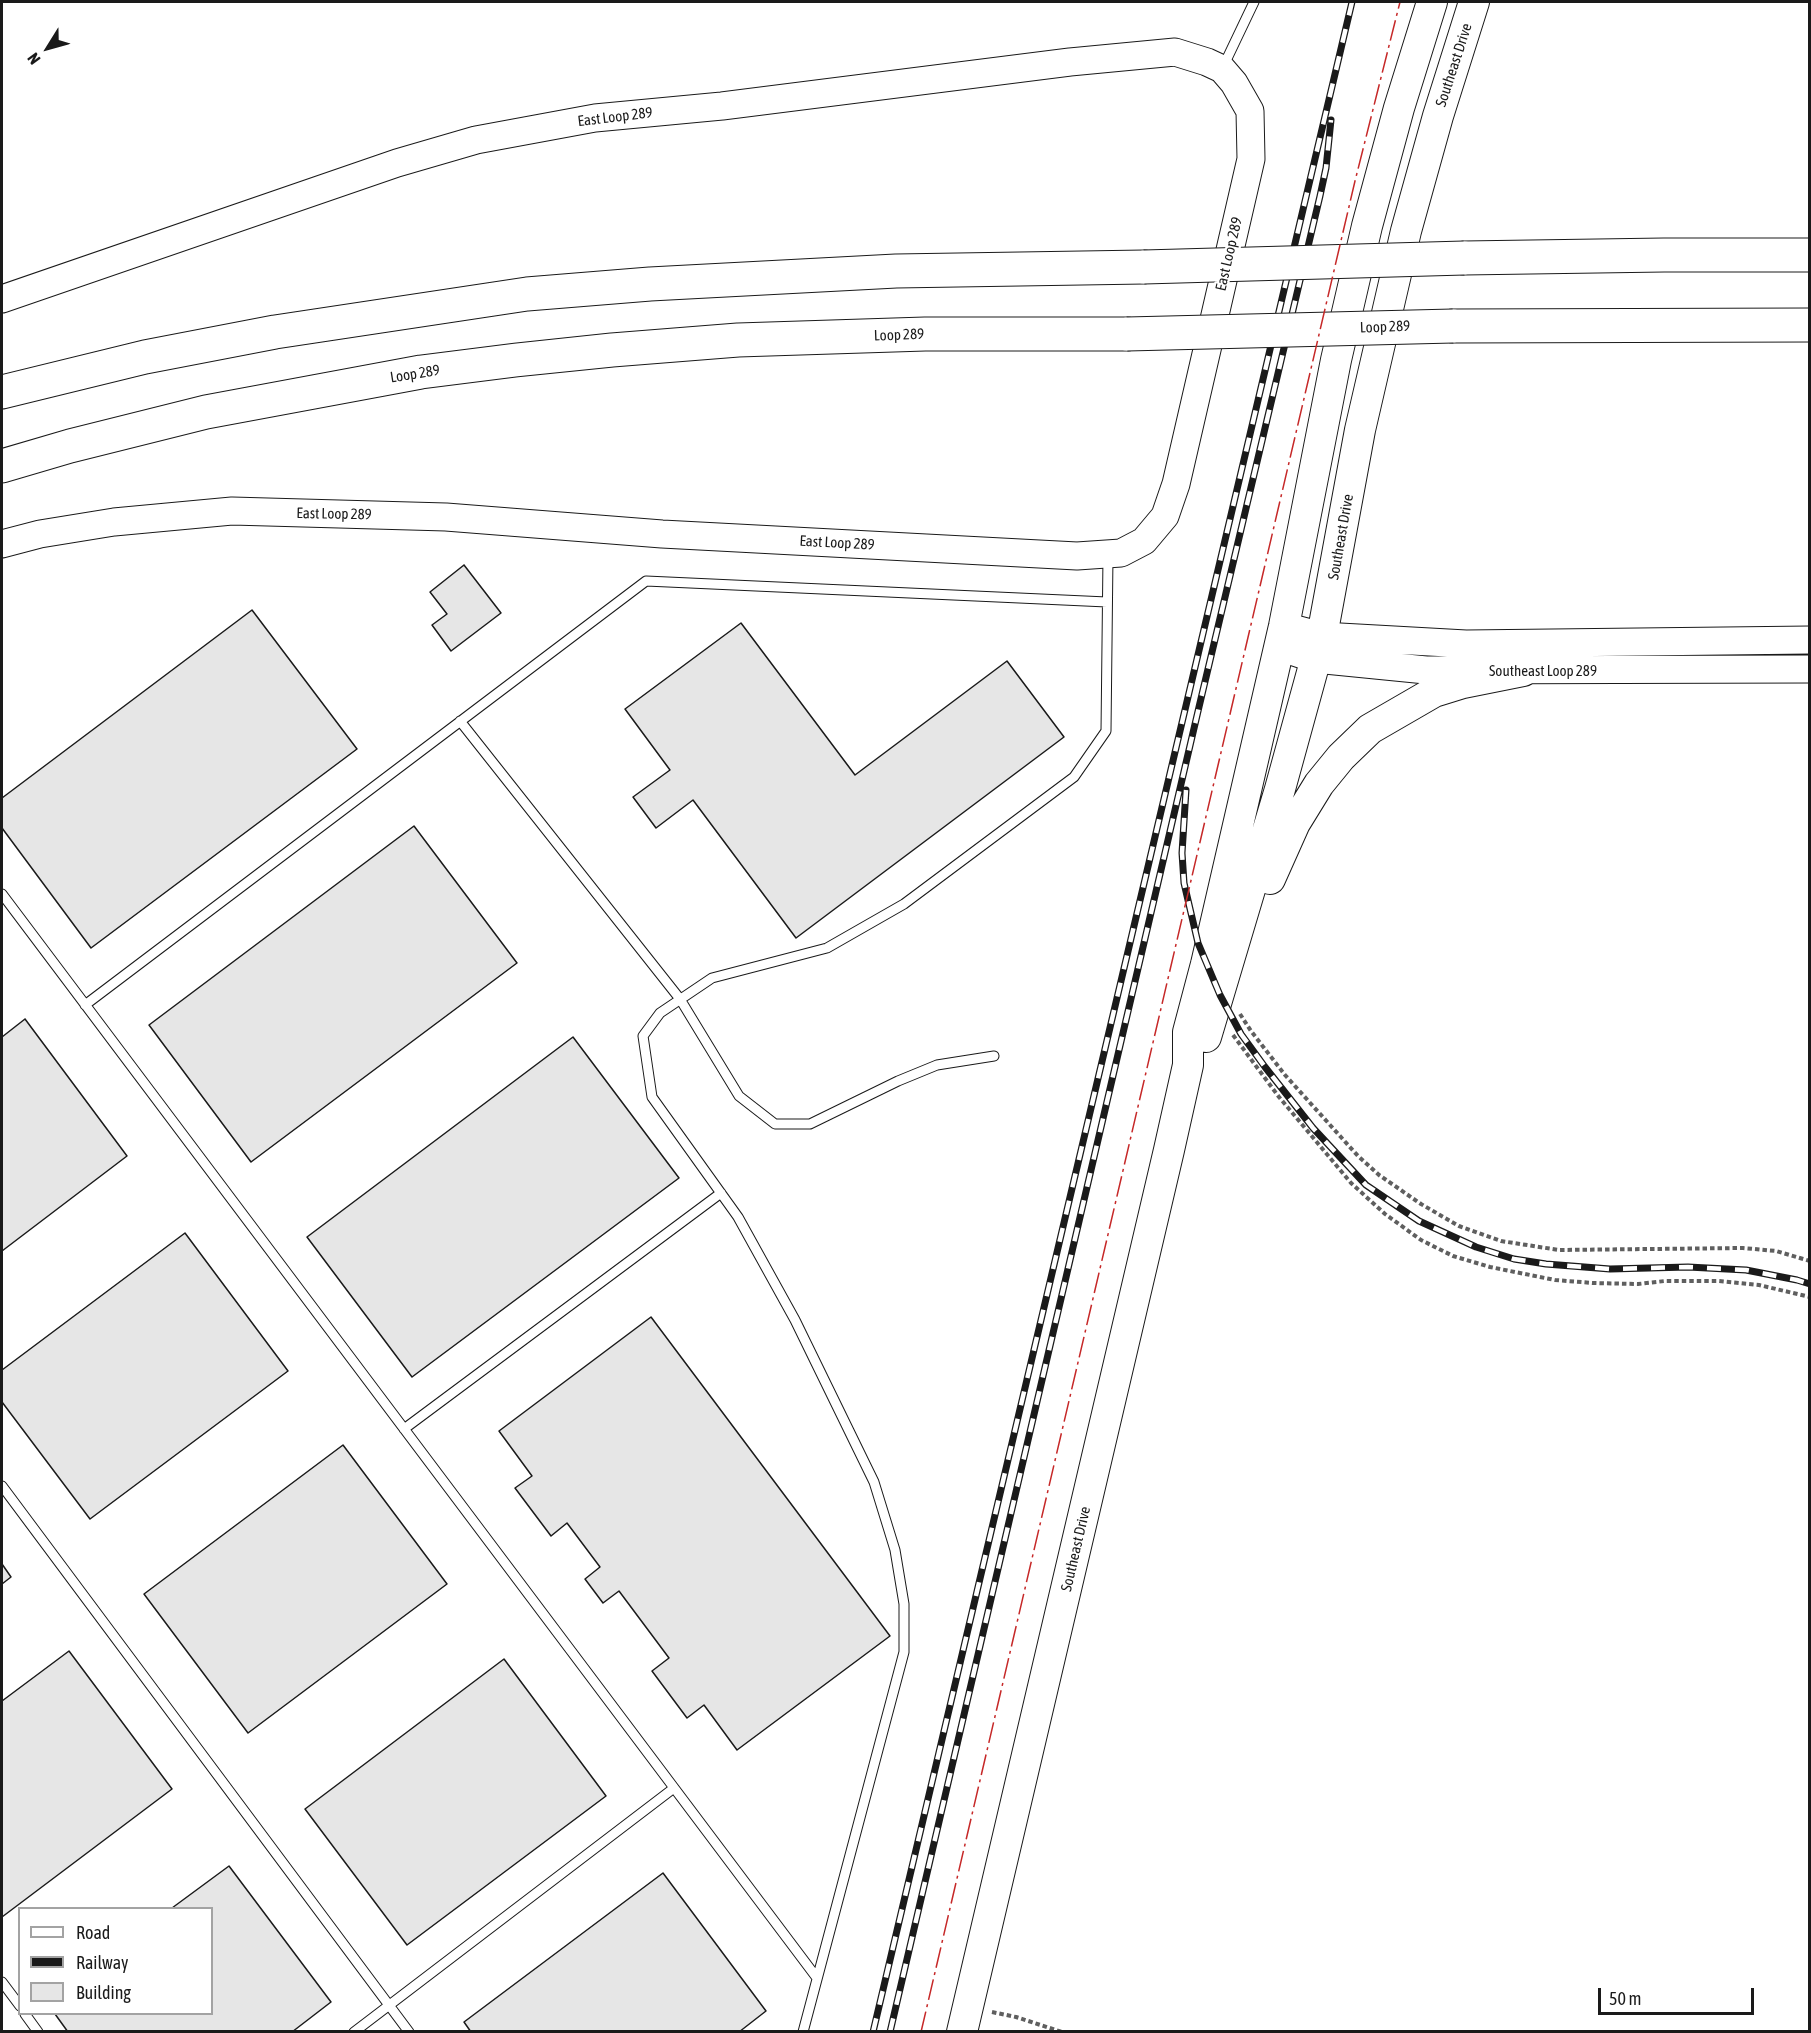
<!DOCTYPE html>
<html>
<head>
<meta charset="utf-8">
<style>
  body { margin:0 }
  #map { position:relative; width:1811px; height:2033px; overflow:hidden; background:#fff; font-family:"Asap Condensed",sans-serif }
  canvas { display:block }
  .frame { position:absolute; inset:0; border:3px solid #1a1a1a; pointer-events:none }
  .legend { position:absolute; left:18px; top:1907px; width:195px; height:108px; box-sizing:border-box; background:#fff; border:2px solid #a3a3a3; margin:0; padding:8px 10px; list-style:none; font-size:18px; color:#1a1a1a }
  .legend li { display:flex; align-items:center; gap:12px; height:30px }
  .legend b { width:30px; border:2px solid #a3a3a3 }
  .north { position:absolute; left:18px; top:18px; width:60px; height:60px; -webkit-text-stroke:4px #fff; paint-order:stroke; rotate:233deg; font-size:16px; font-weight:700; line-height:24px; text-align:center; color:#1a1a1a }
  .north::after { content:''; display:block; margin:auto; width:21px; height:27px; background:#1a1a1a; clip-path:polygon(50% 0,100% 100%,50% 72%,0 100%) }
  .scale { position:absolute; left:1598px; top:1988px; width:156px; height:27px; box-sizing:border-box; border:3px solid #1a1a1a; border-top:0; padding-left:8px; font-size:18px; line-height:21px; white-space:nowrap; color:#1a1a1a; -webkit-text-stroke:4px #fff; paint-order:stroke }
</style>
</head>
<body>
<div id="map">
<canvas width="1811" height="2033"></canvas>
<div class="frame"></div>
<ul class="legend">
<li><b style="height:8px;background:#fff"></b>Road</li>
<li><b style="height:8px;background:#1a1a1a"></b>Railway</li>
<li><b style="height:16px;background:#e6e6e6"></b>Building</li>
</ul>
<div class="north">N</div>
<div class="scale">50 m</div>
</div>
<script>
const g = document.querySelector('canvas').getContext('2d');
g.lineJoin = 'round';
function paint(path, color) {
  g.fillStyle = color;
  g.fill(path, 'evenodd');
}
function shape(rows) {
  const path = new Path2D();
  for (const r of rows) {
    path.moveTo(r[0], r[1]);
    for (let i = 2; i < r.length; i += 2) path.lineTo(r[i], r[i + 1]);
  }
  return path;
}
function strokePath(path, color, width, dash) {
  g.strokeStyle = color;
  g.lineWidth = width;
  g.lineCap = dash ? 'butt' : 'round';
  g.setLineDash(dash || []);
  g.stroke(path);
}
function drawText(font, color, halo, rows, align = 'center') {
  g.font = font + ' "Asap Condensed",sans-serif';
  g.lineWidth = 4.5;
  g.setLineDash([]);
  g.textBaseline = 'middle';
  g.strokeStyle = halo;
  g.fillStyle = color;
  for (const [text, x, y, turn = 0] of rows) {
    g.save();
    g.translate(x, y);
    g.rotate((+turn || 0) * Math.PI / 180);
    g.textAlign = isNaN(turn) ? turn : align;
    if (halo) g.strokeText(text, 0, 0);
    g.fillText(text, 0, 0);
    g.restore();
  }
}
const building = shape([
  [464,565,501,613,451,651,432,625,447,614,430,592,464,565],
  [252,610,357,749,91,948,2,828,2,798,252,610],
  [741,623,855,775,1007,661,1064,737,796,938,693,800,656,828,633,797,670,770,625,709,741,623],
  [414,826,517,963,251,1162,149,1025,414,826],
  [25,1019,127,1156,2,1251,2,1037,25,1019],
  [573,1037,679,1178,412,1377,307,1237,573,1037],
  [185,1233,288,1371,90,1519,2,1402,2,1370,185,1233],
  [651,1317,890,1636,737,1750,704,1705,687,1718,652,1671,669,1658,619,1591,603,1603,585,1579,600,1567,567,1523,551,1536,515,1488,532,1476,499,1431,651,1317],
  [343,1445,447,1584,248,1733,144,1594,343,1445],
  [2,1564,11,1577,2,1584,2,1564],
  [69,1651,172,1789,2,1917,2,1701,69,1651],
  [504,1659,606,1796,407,1945,305,1809,504,1659],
  [229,1866,331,2002,292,2032,68,2032,55,2014,212,2014,212,1908,172,1908,229,1866],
  [663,1873,766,2011,739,2032,471,2032,464,2022,663,1873]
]);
paint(building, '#e6e6e6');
strokePath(building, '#1a1a1a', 1.5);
const lane = shape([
  [1223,67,1254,2],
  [460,721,680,999,739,1096,775,1124,810,1124,898,1081,937,1065,994,1056],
  [2,894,817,1978],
  [85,1005,646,581,1107,602],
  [404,1429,721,1193],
  [2,1486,409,2032],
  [2,1982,20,2006],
  [25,2014,38,2032],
  [354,2032,674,1788],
  [803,2032,904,1652,904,1604,895,1550,874,1482,795,1320,738,1217,652,1097,643,1036,660,1013,712,978,827,948,904,904,1074,777,1106,731,1108,556]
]);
const secondary = shape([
  [2,299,397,163,476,140,595,118,722,106,1070,62,1175,52,1207,62,1222,69,1234,83,1250,111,1251,159,1176,484,1165,516,1144,541,1121,553,1077,556,662,534,446,517,232,511,114,522,40,534,2,544],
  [1284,626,1322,636,1466,644,1810,640],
  [1279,647,1315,659,1426,670,1810,669]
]);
const primary = shape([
  [1270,879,1295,823,1319,784,1341,757,1370,729,1434,692,1463,683,1523,671],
  [1206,1037,1280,789,1322,636,1360,430,1406,231,1438,116,1474,2],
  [962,2032,1169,1150,1188,1065,1188,1032,1206,964,1284,626,1336,360,1367,226,1399,108,1432,2]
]);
const highway = shape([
  [1464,258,1664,255,1810,255],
  [1453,326,1810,325],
  [2,392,145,357,275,332,527,294,650,284,896,271,1144,267],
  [2,466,70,446,206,412,421,372,516,360,612,350,738,340,925,334,1127,334]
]);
strokePath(lane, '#1a1a1a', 11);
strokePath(secondary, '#1a1a1a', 29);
strokePath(primary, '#1a1a1a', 32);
strokePath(highway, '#1a1a1a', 35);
strokePath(shape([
  [1240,1014,1251,1031,1285,1075,1358,1156,1379,1175,1421,1204,1459,1226,1501,1241,1559,1250,1743,1248,1776,1251,1810,1261],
  [1233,1035,1279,1097,1351,1183,1385,1214,1421,1240,1453,1256,1490,1267,1555,1280,1593,1283,1638,1284,1665,1281,1719,1281,1759,1285,1810,1297],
  [992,2012,1016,2017,1062,2032]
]), '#5f5f5f', 4, [4.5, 3]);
strokePath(lane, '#fff', 9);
strokePath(secondary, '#fff', 27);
strokePath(primary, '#fff', 30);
strokePath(highway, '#fff', 33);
const rail = shape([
  [1186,790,1182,853,1184,883,1198,943,1220,995,1241,1034,1265,1067,1313,1128,1366,1185,1419,1221,1476,1247,1514,1259,1546,1264,1610,1269,1688,1267,1746,1270,1797,1280,1810,1284],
  [873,2032,1352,2],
  [890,2032,1199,707,1320,196,1326,168,1331,120]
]);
strokePath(rail, '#1a1a1a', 7);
strokePath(rail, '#fff', 4.5, [14]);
const highwayBridge = shape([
  [1144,267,1464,258],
  [1127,334,1453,326]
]);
strokePath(highwayBridge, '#1a1a1a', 35, []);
strokePath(highwayBridge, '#fff', 33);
strokePath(shape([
  [921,2032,1355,181,1400,2]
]), '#c62828', 1.5, [21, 4.5, 3, 4.5]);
drawText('15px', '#1a1a1a', '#fff', [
  ["Southeast Drive",1454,65,-72],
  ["East Loop 289",615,117,-7],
  ["East Loop 289",1229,254,-77],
  ["Loop 289",1385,327,-2],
  ["Loop 289",899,335,-2],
  ["Loop 289",415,374,-9],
  ["East Loop 289",334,514,1],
  ["Southeast Drive",1341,537,-80],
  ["East Loop 289",837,543,3],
  ["Southeast Loop 289",1543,671],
  ["Southeast Drive",1076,1549,-77]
]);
</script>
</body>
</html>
